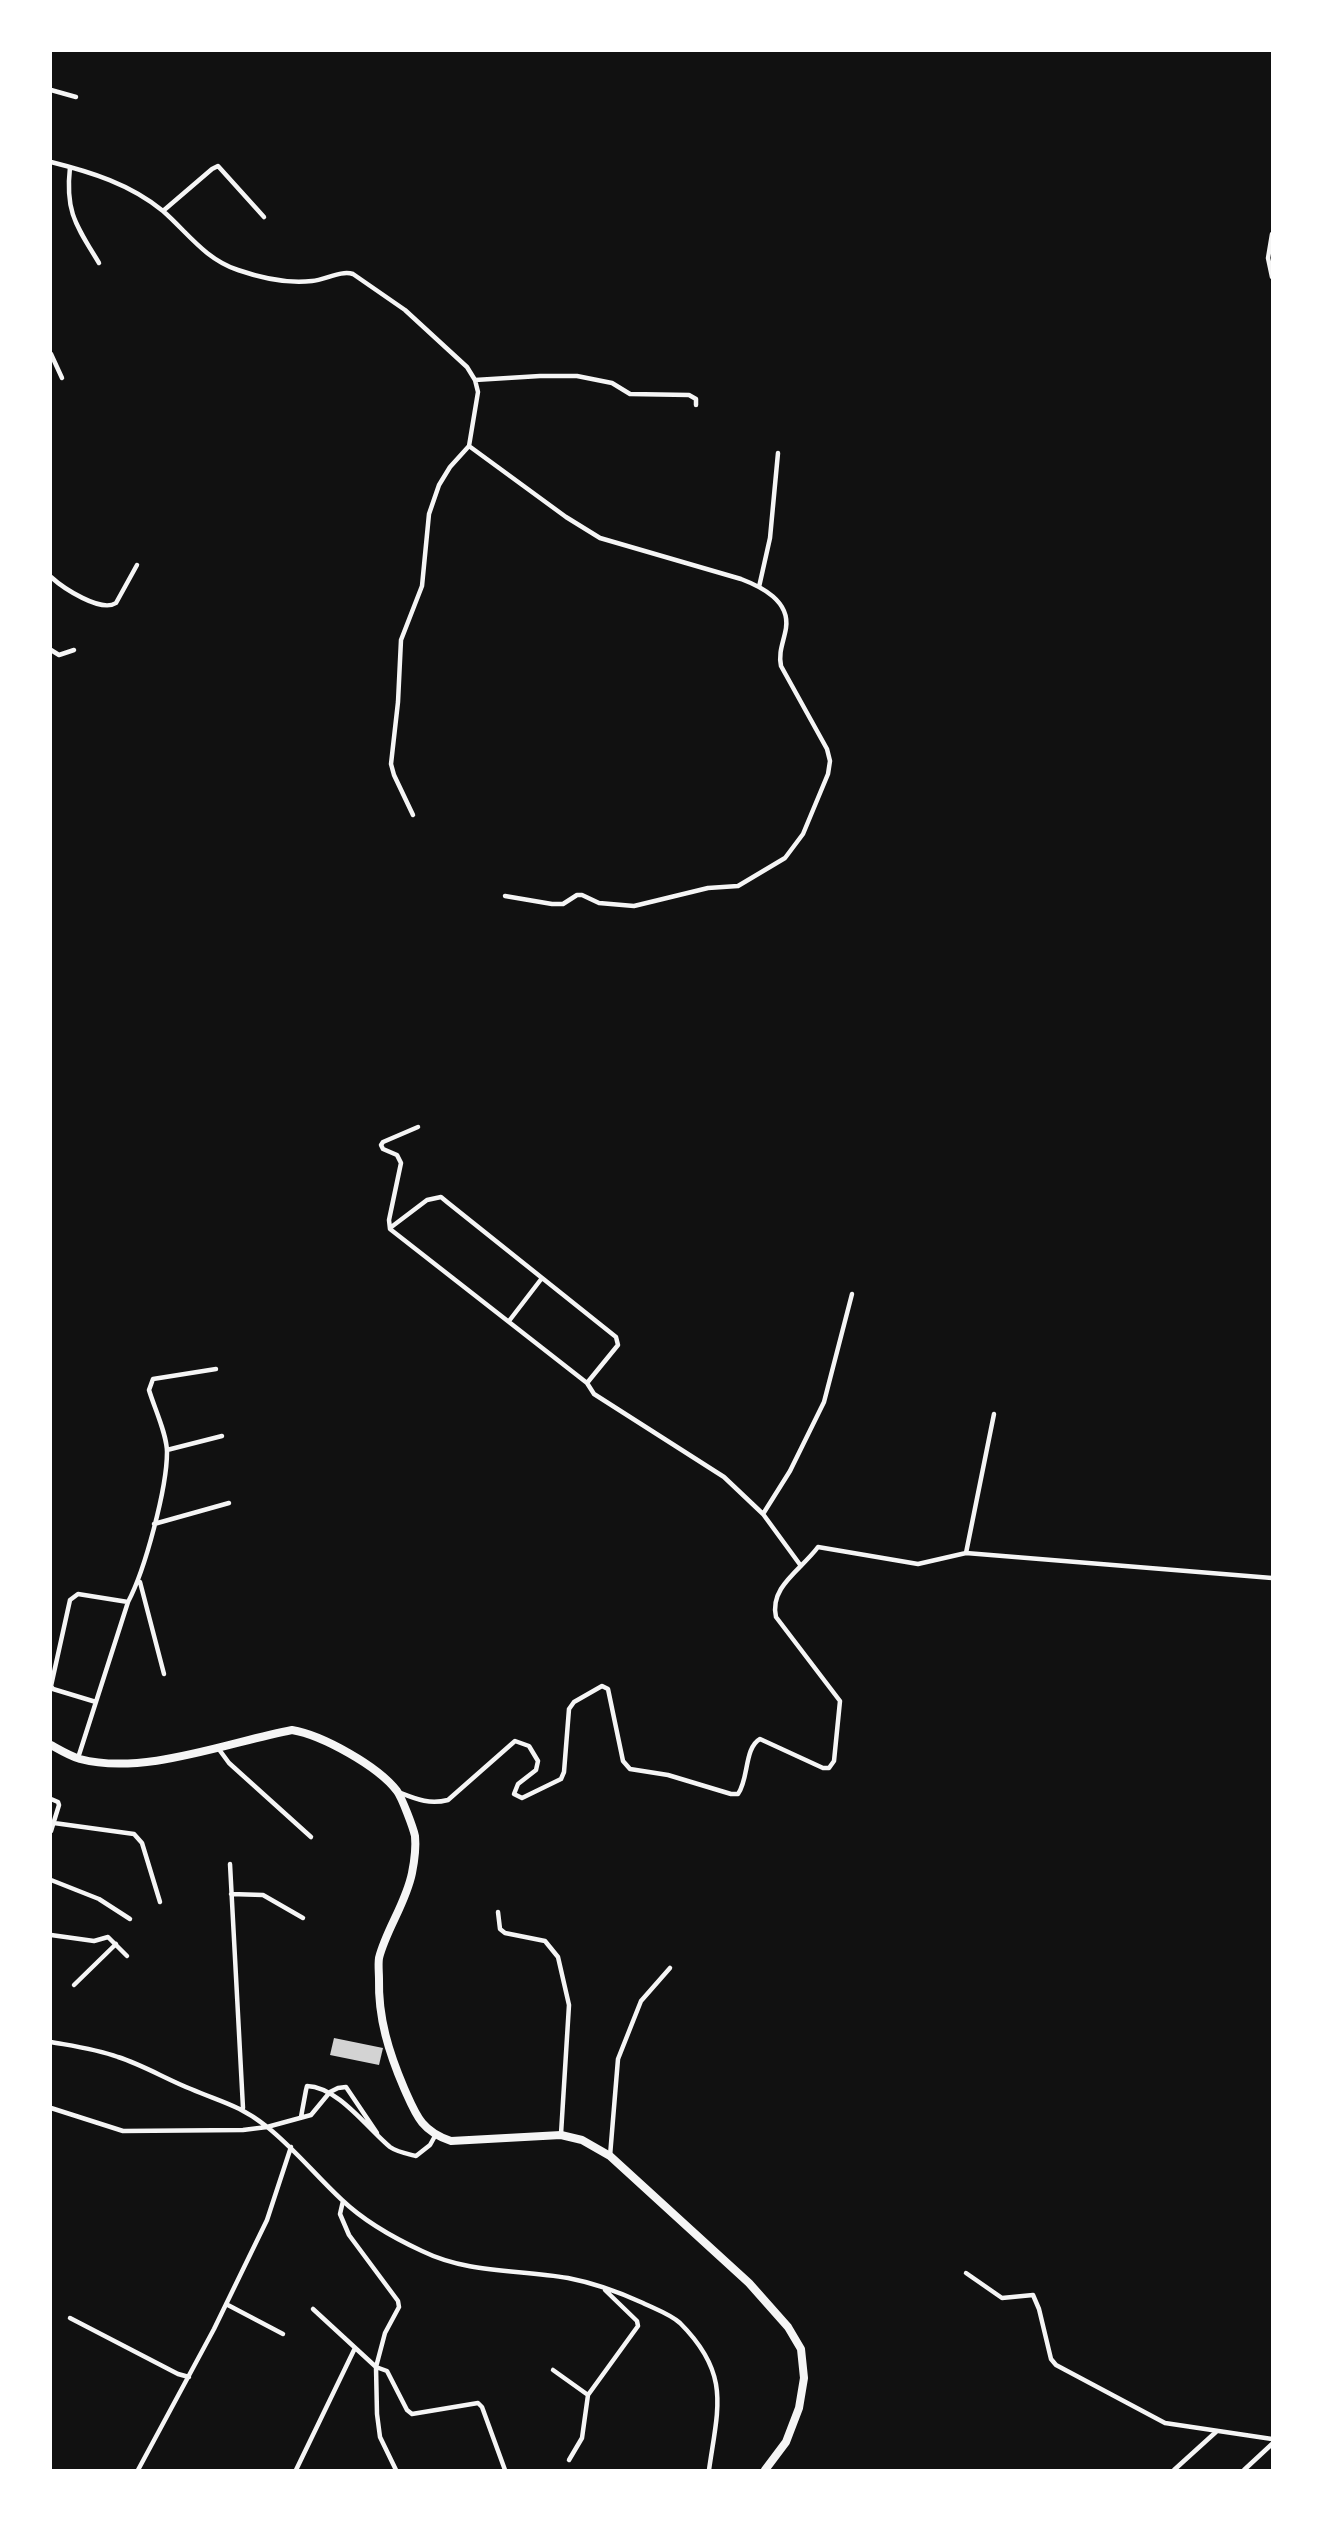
<!DOCTYPE html>
<style>
body{margin:0}
#map{position:relative;width:1323px;height:2521px;overflow:hidden;background:#111;font-family:"Work Sans",sans-serif}
canvas{display:block}
.frame{position:absolute;inset:0;border:52px solid #fff;pointer-events:none}
</style>
<div id="map">
<canvas width="1323" height="2521"></canvas>
<div class="frame"></div>
</div>
<script>
const context = document.querySelector('canvas').getContext('2d');
context.lineJoin = 'round';
function fillPath(path, color) { context.fillStyle = color; context.fill(path, 'evenodd'); }
function stroke(path, color, width, dash) { context.strokeStyle = color; context.lineWidth = width; context.lineCap = dash ? 'butt' : 'round'; context.setLineDash(dash || []); context.stroke(path); }
const building = new Path2D(`
 M334 2038 383 2048 379 2065 330 2055Z`);
const minor = new Path2D(`
 M51 90 76 97
 M51 162C91 172 130 184 163 211 188 233 205 259 238 270 261 278 287 284 312 281 325 280 341 270 353 274L405 310 467 367 475 380 478 392 469 446 450 467 439 485 429 514 422 586 401 640 398 702 391 764 394 775 413 815
 M70 167C65 212 76 225 99 263
 M163 211 212 169 218 166 264 217
 M1272 234 1268 258 1272 277
 M51 354 62 378
 M475 380 540 376H577L612 383 630 394 689 395 696 399V405
 M469 446 566 517 600 538 741 579C762 587 790 601 786 628 784 641 778 652 781 666L827 749 830 761 828 774 803 834 785 858 738 886 708 888 634 906 599 903 582 895H577L563 904H552L505 896
 M51 577C63 588 101 613 116 603L137 565
 M759 587 770 538 778 453
 M51 650 59 655 74 650
 M418 1127 383 1142 381 1145 383 1149 397 1155 401 1163 389 1220 390 1229 587 1383 594 1394 724 1477 763 1514 801 1566
 M390 1228 427 1200 441 1197 447 1202 616 1337 618 1345 587 1383
 M509 1321 542 1278
 M167 1450 222 1436
 M763 1514 790 1471 824 1402 852 1294
 M154 1524 229 1503
 M966 1553 994 1414
 M140 1582 164 1674
 M51 1686 70 1600 78 1594 128 1602
 M51 1686 53 1689 96 1702
 M218 1748 229 1763 311 1837
 M78 1758 128 1602C145 1570 167 1488 167 1452 167 1434 154 1407 149 1390L153 1379 216 1369
 M398 1792C416 1799 429 1805 448 1800L515 1741 529 1746 538 1761 536 1770 518 1784 514 1794 522 1798 561 1779 564 1772 569 1709 574 1702 602 1686 608 1689 623 1761 630 1769 668 1775 731 1794H738C749 1779 744 1748 760 1739L823 1768H829L834 1761 840 1701 776 1617C769 1587 801 1570 818 1547L918 1564 966 1553 1272 1578
 M51 1799 58 1802 59 1805 51 1831
 M54 1823 134 1834 142 1843 160 1902
 M230 1864 243 2108
 M51 1880 99 1899 130 1919
 M231 1894 263 1895 303 1918
 M498 1912 500 1929 505 1933 545 1941 558 1957 569 2005 561 2134
 M51 1935 94 1941 108 1937 127 1956
 M74 1985 116 1944
 M51 2042C73 2046 96 2049 118 2057 143 2065 166 2079 191 2089 221 2102 239 2105 266 2126 294 2148 316 2176 342 2200 365 2222 394 2238 422 2251 469 2274 518 2269 568 2278 594 2283 619 2292 643 2303 655 2309 670 2314 680 2323 731 2374 718 2407 709 2470
 M51 2108 123 2131 243 2130 267 2127 311 2115 330 2092 338 2088 346 2087 377 2133
 M301 2117 306 2090 307 2086C338 2087 367 2128 390 2147 397 2152 408 2154 416 2156L430 2145 435 2136
 M610 2156 618 2059 641 2001 670 1968
 M343 2201 340 2214 349 2235 398 2301 399 2307 385 2333 376 2367 377 2414 380 2437 396 2470
 M966 2273 1002 2298 1033 2295 1039 2309 1051 2359 1056 2365 1165 2423 1272 2439
 M226 2304 283 2334
 M313 2309 376 2367 387 2371 407 2410 412 2414 478 2403 482 2407 505 2470
 M70 2318 178 2374 189 2377
 M553 2370 588 2395 582 2438 569 2460
 M588 2395 638 2326 637 2321 605 2290
 M138 2470 214 2329 267 2220 291 2147
 M296 2470 355 2348
 M1174 2470 1217 2431
 M1244 2470 1272 2444`);
const primary = new Path2D(`
 M51 1745C60 1750 70 1756 80 1759 143 1776 229 1742 292 1730 322 1735 378 1766 397 1791 402 1798 413 1827 415 1836 416 1846 414 1863 412 1873 406 1903 386 1930 379 1958 378 1965 379 1973 379 1979 378 2018 389 2053 404 2088 416 2115 421 2131 451 2141L561 2135 582 2140 610 2156 749 2283 788 2327 801 2349 804 2378 799 2408 786 2442 765 2470`);
fillPath(building, '#d3d3d3');
stroke(minor, '#f5f5f5', 4.5);
stroke(primary, '#f5f5f5', 8);
</script>
